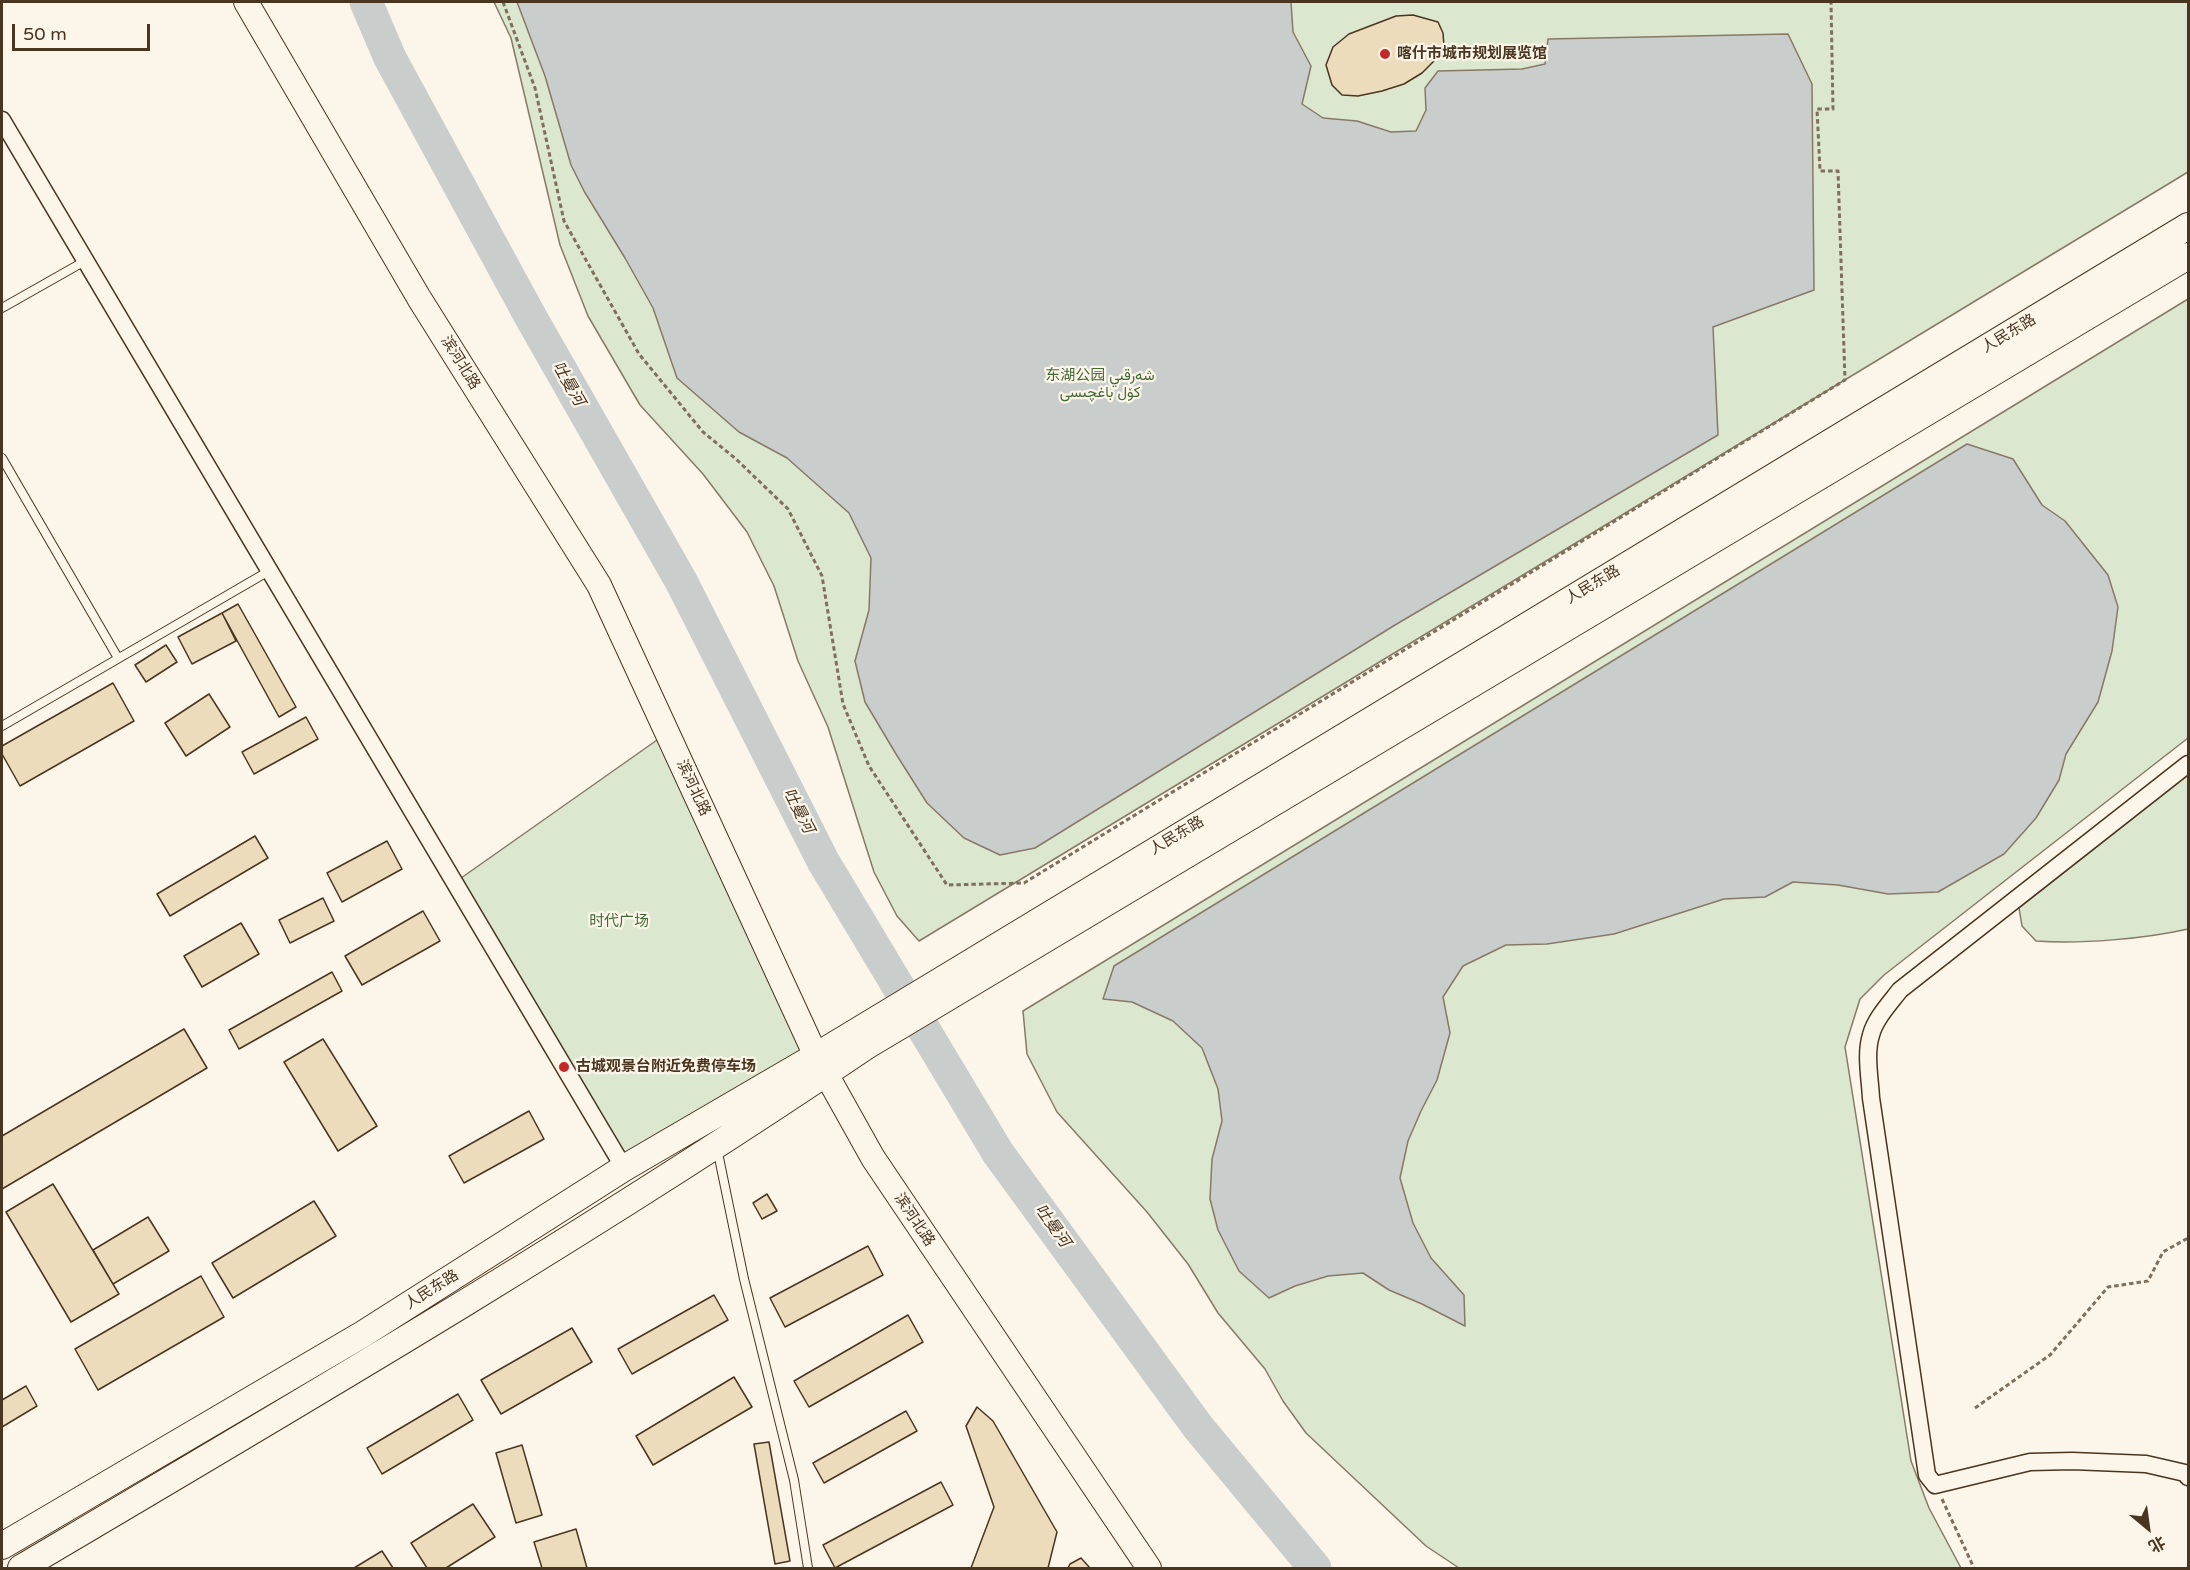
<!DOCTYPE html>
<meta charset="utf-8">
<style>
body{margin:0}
#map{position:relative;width:2190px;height:1570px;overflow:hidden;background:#fbf6e9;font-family:"Varela Round","Noto Sans SC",sans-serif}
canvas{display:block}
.frame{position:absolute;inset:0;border:3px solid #4a3520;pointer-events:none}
.north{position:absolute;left:2118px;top:1498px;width:60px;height:60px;-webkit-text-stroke:4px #fbf6e9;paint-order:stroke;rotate:151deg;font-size:16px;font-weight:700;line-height:24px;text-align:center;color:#4a3520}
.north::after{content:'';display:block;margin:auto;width:21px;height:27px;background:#4a3520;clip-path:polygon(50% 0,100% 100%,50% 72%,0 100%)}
.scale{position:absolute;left:12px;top:24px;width:138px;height:27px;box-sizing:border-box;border:3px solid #4a3520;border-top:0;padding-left:8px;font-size:18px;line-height:21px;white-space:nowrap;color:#4a3520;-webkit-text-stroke:4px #fbf6e9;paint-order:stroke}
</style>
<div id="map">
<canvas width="2190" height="1570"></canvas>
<div class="frame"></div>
<div class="north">北</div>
<div class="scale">50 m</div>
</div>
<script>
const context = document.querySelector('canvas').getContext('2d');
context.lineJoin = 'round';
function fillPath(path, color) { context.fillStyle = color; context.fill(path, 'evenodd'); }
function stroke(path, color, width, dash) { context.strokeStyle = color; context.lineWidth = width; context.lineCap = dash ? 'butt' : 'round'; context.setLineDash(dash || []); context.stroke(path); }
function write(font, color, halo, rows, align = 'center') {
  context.font = font + ' "Varela Round",Vazirmatn,"Noto Sans SC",sans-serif'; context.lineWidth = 4.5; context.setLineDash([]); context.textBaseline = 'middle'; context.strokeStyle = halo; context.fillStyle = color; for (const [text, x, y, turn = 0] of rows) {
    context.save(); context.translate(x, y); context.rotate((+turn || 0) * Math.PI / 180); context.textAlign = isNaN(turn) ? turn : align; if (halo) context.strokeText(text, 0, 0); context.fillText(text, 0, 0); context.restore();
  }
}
const green = new Path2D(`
 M494 2H2188V172L919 941 897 916 874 872 828 727 798 661 774 586 747 532 703 474 640 405 588 316 560 245 511 38Z
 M2188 299V738L1884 975 1860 999 1845 1047 1911 1461 1929 1508 1961 1568H1459L1426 1546 1306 1433 1283 1401 1265 1369 1218 1313 1188 1264 1147 1212 1057 1112 1027 1054 1023 1011Z
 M667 733 816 1056 624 1168 454 883Z
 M2188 775V929C2144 939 2082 944 2036 941L2022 926 2019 908Z`);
const water = new Path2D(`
 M517 2H1291L1293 32 1311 66 1302 104 1323 118 1357 121 1391 132 1416 131 1426 110 1425 88 1438 71 1522 69 1545 64 1548 39 1788 34 1812 84 1814 290 1713 327 1718 435 1395 625 1035 848 1000 855 964 838 927 803 896 754 865 702 855 661 869 610 871 558 849 513 787 458 739 432 677 378 653 308 625 258 584 191 571 165 545 76Z
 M1967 444 2013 459 2042 505 2065 521 2108 575 2118 607 2112 651 2098 702 2066 754 2059 780 2036 818 2004 854 1938 892 1888 894 1838 885 1793 882 1765 897 1724 899 1614 934 1547 944 1506 945 1463 966 1443 997 1450 1033 1437 1080 1421 1111 1408 1141 1400 1178 1413 1223 1431 1258 1464 1295 1465 1326 1422 1304 1389 1290 1363 1273 1328 1276 1295 1286 1269 1298 1239 1271 1218 1230 1210 1199 1212 1159 1222 1121 1218 1089 1202 1048 1173 1021 1132 1002 1103 999 1114 966Z`);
const river = new Path2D(`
 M366 2 390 58 529 314 681 581 823 861 998 1153 1198 1427 1315 1568`);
const building = new Path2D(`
 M1413 15 1438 22 1443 33 1444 46 1435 60 1422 73 1404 84 1382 91 1358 96 1342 95 1332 85 1326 65 1333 47 1349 34 1396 16Z
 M238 604 296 707 279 717 222 613Z
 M222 613 236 641 192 664 178 637Z
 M166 645 177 662 146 682 135 665Z
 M113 683 134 721 20 786 2 754V746Z
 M209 694 230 727 186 756 165 723Z
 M306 717 318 739 254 774 242 752Z
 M255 836 268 858 170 916 157 894Z
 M387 841 402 869 342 902 327 873Z
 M323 898 334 921 290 943 279 920Z
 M423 911 440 941 362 985 345 956Z
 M241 923 259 954 202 987 184 956Z
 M332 972 342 991 239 1049 229 1030Z
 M184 1029 207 1068 2 1189V1136Z
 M323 1039 377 1126 338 1151 284 1062Z
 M529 1111 544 1139 464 1183 449 1156Z
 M53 1184 119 1294 71 1322 6 1212Z
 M767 1194 777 1211 762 1219 753 1203Z
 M314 1201 336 1236 233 1298 212 1263Z
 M148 1217 169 1251 113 1284 93 1250Z
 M868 1246 883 1275 785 1327 770 1298Z
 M201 1276 224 1317 98 1390 75 1349Z
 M714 1295 728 1320 632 1374 618 1349Z
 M908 1315 923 1342 809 1407 794 1381Z
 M572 1328 592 1362 501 1414 481 1380Z
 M734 1377 752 1407 653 1465 636 1436Z
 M26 1386 37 1406 2 1427V1400Z
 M458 1394 473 1420 382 1474 367 1448Z
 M977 1407 993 1421 1057 1532 1048 1568H971L994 1507 966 1426Z
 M906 1411 917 1431 824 1483 813 1463Z
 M769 1442 790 1561 775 1564 754 1444Z
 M522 1445 542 1515 516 1523 496 1453Z
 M941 1482 953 1505 835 1568 823 1545Z
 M473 1504 495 1537 446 1568H427L411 1543Z
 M576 1529 587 1568H542L534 1542Z
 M382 1551 393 1568H354Z
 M1081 1558 1090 1568H1068L1070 1564Z`);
const path = new Path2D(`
 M503 2 535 88 564 221 639 354 703 432 736 459 788 509 822 576 843 704 869 766 947 885 1024 883 1845 380 1838 171H1820L1817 109H1833L1831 2
 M1975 1408 2050 1355 2108 1287 2148 1281 2163 1252 2188 1238
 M1942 1499 1974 1568`);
const service = new Path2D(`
 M2 308 85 261
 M2 458 118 658
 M2 726 269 571
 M717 1148 744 1279 794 1480 808 1568`);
const minor = new Path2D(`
 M2 120 624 1168
 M2188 764 1900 990C1890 1003 1875 1019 1871 1035 1865 1054 1870 1078 1871 1098L1927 1475 1935 1485 2030 1462 2072 1461 2146 1464 2185 1473 2188 1477`);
const secondary = new Path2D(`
 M246 2 419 298 599 585 816 1056 873 1158 1149 1568`);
const primary = new Path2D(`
 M2 1546 363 1334 624 1168 816 1056 2188 226
 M21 1568C307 1399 593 1231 868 1045L2188 256`);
const markers = [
 [1385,54,6,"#c62828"],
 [564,1067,6,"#c62828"]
];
const poiNames = [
 ["喀什市城市规划展览馆",1397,54],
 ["古城观景台附近免费停车场",576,1067]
];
const streetNames = [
 ["人民东路",2009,334,-31],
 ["滨河北路",460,363,58],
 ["人民东路",1593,585,-31],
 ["滨河北路",693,788,65],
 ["人民东路",1177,836,-31],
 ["滨河北路",914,1220,56],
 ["人民东路",432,1290,-32]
];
const parkNames = [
 ["东湖公园 شەرقىي",1100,376],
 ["كۆل باغچىسى",1100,393],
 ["时代广场",619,922]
];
const waterNames = [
 ["吐曼河",568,384,60],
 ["吐曼河",798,811,63],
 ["吐曼河",1052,1226,54]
];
fillPath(green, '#dce7d0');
stroke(green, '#887966', 1.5);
fillPath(water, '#c9cecd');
stroke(water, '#887966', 1.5);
stroke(river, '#c9cecd', 33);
fillPath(building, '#ecdcbc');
stroke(building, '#4a3520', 1.5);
stroke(service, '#4a3520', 10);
stroke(minor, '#4a3520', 19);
stroke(secondary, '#4a3520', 26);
stroke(primary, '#4a3520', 28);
stroke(path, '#7f6f5c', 3, [4.5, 3]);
stroke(service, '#fbf6e9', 8);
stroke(minor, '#fbf6e9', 16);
stroke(secondary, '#fbf6e9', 24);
stroke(primary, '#fbf6e9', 26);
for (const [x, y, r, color] of markers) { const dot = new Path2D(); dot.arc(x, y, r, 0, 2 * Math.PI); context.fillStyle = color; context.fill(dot); stroke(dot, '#fbf6e9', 2); }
write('bold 15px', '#4a3520', '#fbf6e9', poiNames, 'left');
write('15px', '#4a3520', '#fbf6e9', streetNames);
write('15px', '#436837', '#fbf6e9', parkNames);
write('italic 16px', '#4a3520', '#fbf6e9', waterNames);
</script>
